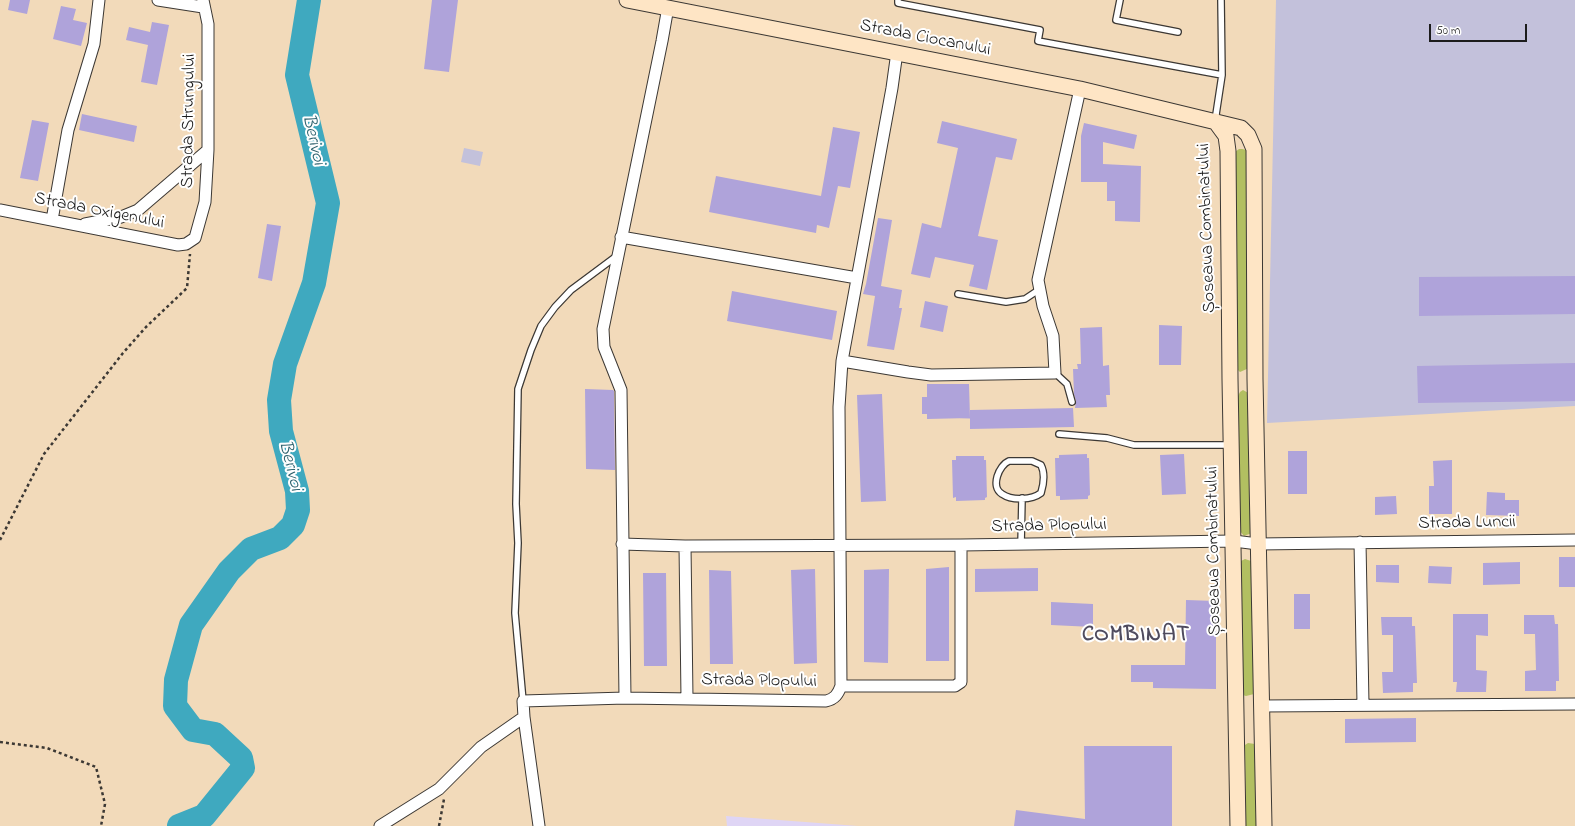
<!DOCTYPE html>
<meta charset="utf-8">
<style>
body{margin:0}
#map{position:relative;width:1575px;height:826px;overflow:hidden;background:#f2daba;font-family:"Indie Flower",sans-serif}
canvas{display:block}
.scale{position:absolute;left:1429px;top:24px;width:98px;height:18px;box-sizing:border-box;border:2px solid #1c1c1c;border-top:0;padding-left:5px;font-size:12px;line-height:14px;white-space:nowrap;color:#1c1c1c;-webkit-text-stroke:3px #fff;paint-order:stroke}
</style>
<div id="map">
<canvas width="1575" height="826"></canvas>
<div class="scale">50 m</div>
</div>
<script>
const context = document.querySelector('canvas').getContext('2d');
context.lineJoin = 'round';
function fillPath(path, color) { context.fillStyle = color; context.fill(path, 'evenodd'); }
function stroke(path, color, width, dash) { context.strokeStyle = color; context.lineWidth = width; context.lineCap = dash ? 'butt' : 'round'; context.setLineDash(dash || []); context.stroke(path); }
function write(font, color, halo, rows, align = 'center') {
  context.font = font + ' "Indie Flower",sans-serif'; context.lineWidth = 4; context.setLineDash([]); context.textBaseline = 'middle'; context.strokeStyle = halo; context.fillStyle = color; for (const [text, x, y, turn = 0] of rows) {
    context.save(); context.translate(x, y); context.rotate((+turn || 0) * Math.PI / 180); context.textAlign = isNaN(turn) ? turn : align; if (halo) context.strokeText(text, 0, 0); context.fillText(text, 0, 0); context.restore();
  }
}
const built = new Path2D(`
 M726 816 858 826H727Z`);
const industrial = new Path2D(`
 M1276 0H1575V406L1267 423Z
 M464 148 483 152 480 166 461 162Z`);
const green = new Path2D(`
 M1239 149H1242L1247 150 1249 368 1240 372 1237 369 1235 152Z
 M1243 390 1250 394 1252 533 1244 536 1240 531 1238 396 1240 392Z
 M1245 559 1251 561 1254 694 1246 696 1243 695 1240 564 1241 561Z
 M1248 743 1255 744 1258 826H1246L1245 745Z`);
const river = new Path2D(`
 M179 826 204 816 243 768 241 758 215 734 193 730 175 706 176 680 191 625 229 571 251 549 280 538 293 525 298 510 297 491 281 431 279 400 285 364 314 283 328 203 297 75 309 0`);
const building = new Path2D(`
 M10 0H30L27 14 8 10Z
 M432 0H458L449 72 424 69Z
 M61 6 76 9 73 20 87 23 81 46 53 39Z
 M152 22 169 25 157 85 141 82 148 45 126 40 129 27 150 32Z
 M82 114 137 126 134 142 79 130Z
 M32 120 49 123 38 181 20 178Z
 M942 121 1017 139 1012 160 996 157 978 236 998 240 987 290 969 286 974 265 935 257 930 278 911 274 922 223 941 228 958 148 937 143Z
 M1084 123 1137 135 1134 149 1103 142V164L1141 166 1140 222 1115 221V201H1107V182H1081V136Z
 M833 127 860 132 850 188 838 186 829 228 817 225 816 233 709 212 716 176 821 196Z
 M878 218 892 220 881 286 902 290 899 308H902L894 350 867 346 875 296 863 294 866 284Z
 M267 224 281 226 272 281 258 278Z
 M1575 276V314L1419 316V277Z
 M732 291 837 311 832 340 727 321Z
 M925 301 948 306 943 332 920 327Z
 M1159 325 1182 326 1181 365H1159Z
 M1102 327 1103 366 1109 365 1110 395H1106L1107 407 1075 408 1076 401 1074 394 1073 369H1078L1077 364H1081L1080 328Z
 M1575 363V401L1418 403 1417 366Z
 M927 384H969L970 418 927 419V414H922V397H927Z
 M585 389 613 390 614 391 615 470 586 469Z
 M882 394 886 501 861 502 857 395Z
 M1073 408 1074 427 970 429V410Z
 M1288 451H1307V494H1288Z
 M1087 454V458H1089L1090 495 1088 496V499L1060 500V496H1056L1055 458H1059V455Z
 M1184 454 1186 494 1162 495 1160 455Z
 M956 456H984V460H986L987 497 985 498V500L956 501V497L953 498 952 460H956Z
 M1452 460V514H1429V486H1434L1433 461Z
 M1487 492 1505 493V500H1519V516L1486 515Z
 M1396 496 1397 514 1375 515V497Z
 M1559 557H1575V587H1559Z
 M1520 562V584L1483 585V563Z
 M1376 565H1399V583L1376 582Z
 M1429 566 1452 567 1451 584 1428 583Z
 M949 567V661H926V569Z
 M1038 568V591L975 592V569Z
 M815 569 817 663 794 664 791 570Z
 M889 569 888 663 864 662V570Z
 M709 570 731 571 733 664H710Z
 M643 573H666L667 666H644Z
 M1294 594H1310V629H1294Z
 M1186 600 1216 601V689L1153 688V682H1131V665H1185Z
 M1051 602 1093 604V627L1051 625Z
 M1453 614H1488V636L1476 635V670L1487 671 1486 692H1456L1457 682H1453Z
 M1524 615H1554L1555 624H1558L1559 681H1556V691H1525V671L1536 670 1535 634H1524Z
 M1381 617H1412V626H1415L1417 683H1413V692L1383 693 1382 672H1393V635H1382Z
 M1416 718V742L1345 743V719Z
 M1084 746H1172V826H1014L1016 810 1085 819Z`);
const path = new Path2D(`
 M0 540 44 454 123 353 146 327 187 288 190 254
 M0 742 47 748 96 767 105 804 101 826
 M439 826 444 799`);
const lane = new Path2D(`
 M898 0V3L1040 30 1038 41 1222 75
 M1120 0 1116 20 1178 32
 M1215 121 1222 75 1221 0
 M958 294 1006 302 1025 299 1040 289
 M1055 373 1067 384 1072 402
 M1059 434 1107 438 1134 445H1231
 M1009 461H1032L1041 465C1045 473 1044 483 1041 493 1032 500 1012 501 1002 494 990 487 999 465 1009 461Z
 M1021 545 1022 498
 M523 701 515 613 518 543 516 504 518 389 531 350 541 326 555 307 571 290 618 255`);
const street = new Path2D(`
 M158 0 203 7
 M0 210 178 245 186 244 195 238 205 202 208 150V24L203 0
 M52 220 68 130 94 44 99 0
 M85 224 121 217 138 210 208 150
 M621 237 857 278
 M842 361 908 372 931 375 1055 373 1053 336 1043 306 1038 280 1080 89
 M1360 542 1363 704
 M622 544 685 546 961 545 1234 541 1258 544 1575 540
 M685 546 687 698
 M841 686H955L961 682V545
 M625 698 826 701C835 699 838 694 841 686L839 407 842 361 892 88 897 52
 M1261 706 1575 704
 M380 826 439 789 481 747 524 717
 M539 826 524 717 523 701 625 698 621 390 604 347 603 329 662 41 668 7`);
const secondary = new Path2D(`
 M627 0 1080 89 1241 128 1248 135 1254 149 1255 379 1264 826
 M1215 121 1226 136 1228 151 1230 379 1238 826`);
const streetNames = [
 ["Strada Ciocanului",925,39,11],
 ["Strada Strungului",190,121,-89],
 ["Strada Oxigenului",99,212,11],
 ["Șoseaua Combinatului",1208,228,-92],
 ["Strada Luncii",1467,524,-1],
 ["Strada Plopului",1049,527,-1],
 ["Șoseaua Combinatului",1215,551,-91],
 ["Strada Plopului",759,682,1]
];
const waterNames = [
 ["Berivoi",312,140,77],
 ["Berivoi",289,466,76]
];
const districtNames = [
 ["COMBINAT",1136,636]
];
fillPath(built, '#dfd5f5');
fillPath(industrial, '#c3c1db');
fillPath(green, '#b2bf61');
stroke(river, '#3fa9bf', 24);
fillPath(building, '#afa3da');
stroke(lane, '#3c3834', 8);
stroke(street, '#3c3834', 13);
stroke(secondary, '#3c3834', 17);
stroke(path, '#3c3834', 2.5, [3, 3]);
stroke(lane, '#fff', 5.5);
stroke(street, '#fff', 11);
stroke(secondary, '#fee5c5', 15);
write('18px', '#1c1c1c', '#fff', streetNames);
write('italic 19px', '#2e626e', '#fff', waterNames);
context.letterSpacing = '1px';
write('bold 22px', '#4f4b5e', '#fff', districtNames);
context.letterSpacing = '0px';
</script>
